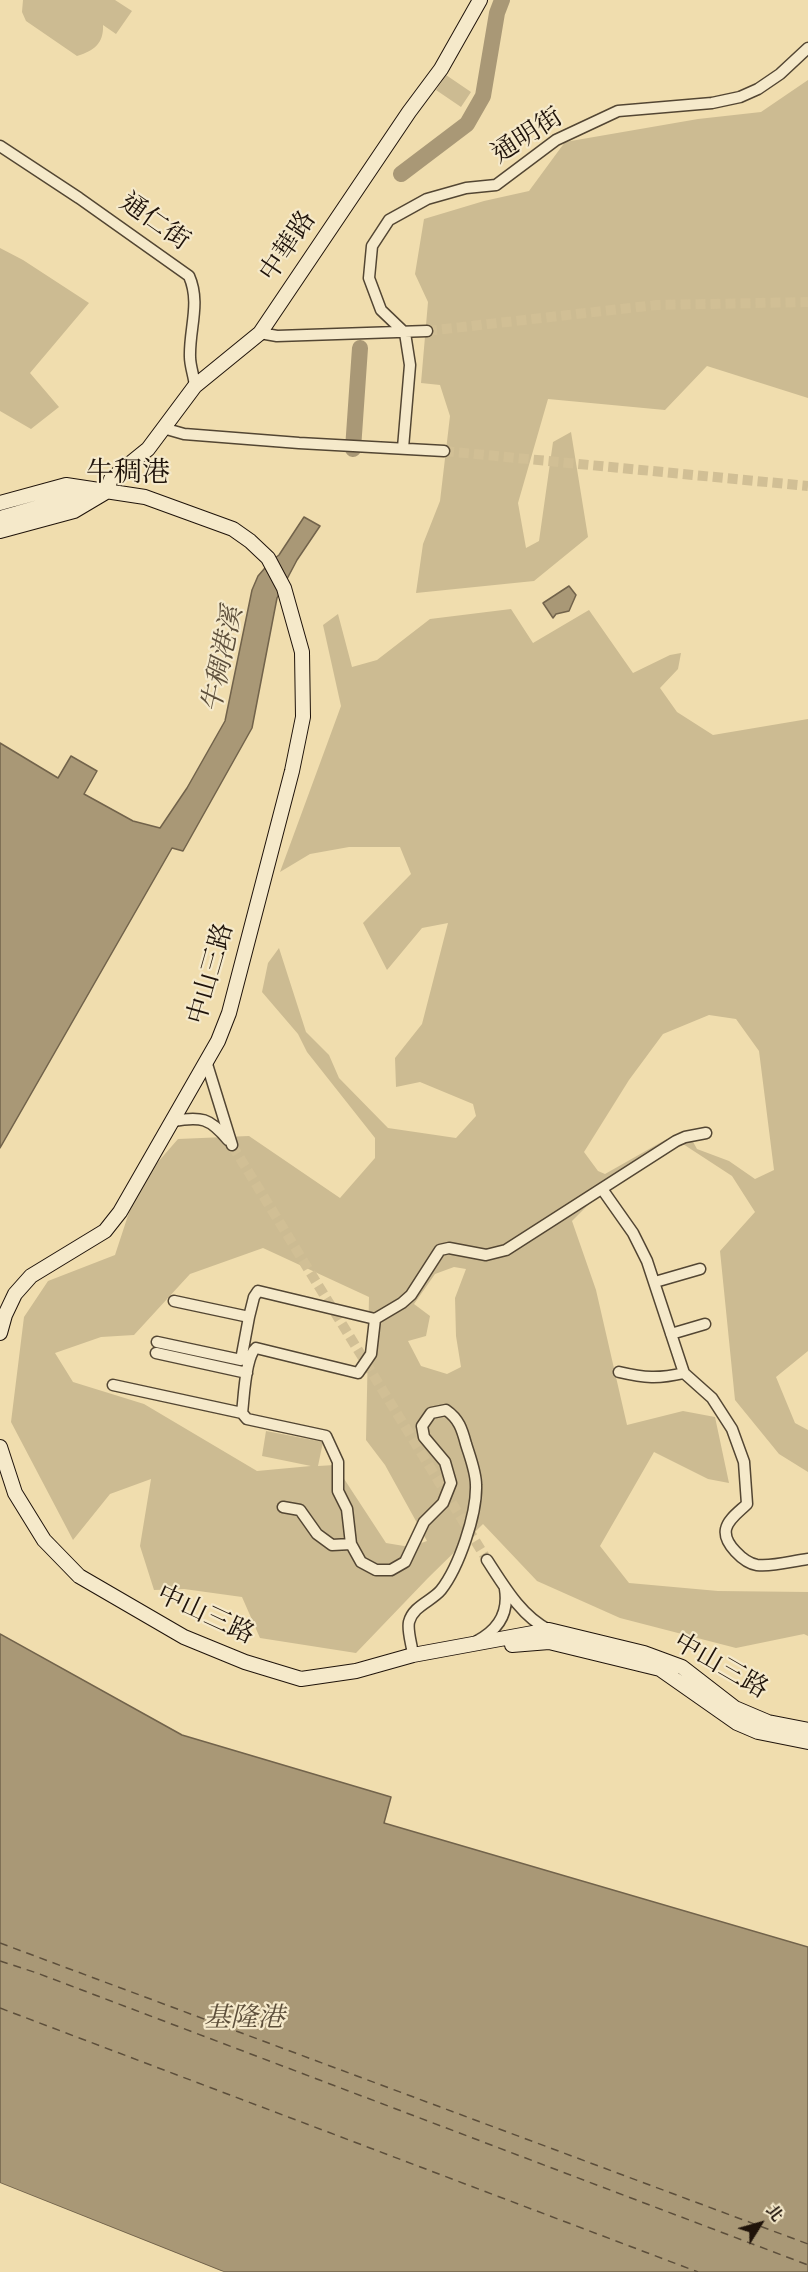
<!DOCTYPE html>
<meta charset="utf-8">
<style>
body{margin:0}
#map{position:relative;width:808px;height:2272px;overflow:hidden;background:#f0ddae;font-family:Cardo,"Noto Serif TC",serif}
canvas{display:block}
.north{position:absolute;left:730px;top:2194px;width:60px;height:60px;-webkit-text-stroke:4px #f5e9ca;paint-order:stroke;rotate:53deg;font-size:16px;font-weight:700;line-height:24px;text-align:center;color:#1f130a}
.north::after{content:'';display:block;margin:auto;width:21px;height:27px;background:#1f130a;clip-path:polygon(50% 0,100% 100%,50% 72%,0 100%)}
</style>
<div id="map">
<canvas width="808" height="2272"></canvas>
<div class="north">北</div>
</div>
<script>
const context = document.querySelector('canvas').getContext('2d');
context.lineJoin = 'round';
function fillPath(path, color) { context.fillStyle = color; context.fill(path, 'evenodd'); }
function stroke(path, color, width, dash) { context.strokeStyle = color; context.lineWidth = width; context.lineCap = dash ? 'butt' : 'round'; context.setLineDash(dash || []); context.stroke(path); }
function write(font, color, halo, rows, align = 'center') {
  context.font = font + ' Cardo,"Noto Serif TC",serif'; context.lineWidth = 4.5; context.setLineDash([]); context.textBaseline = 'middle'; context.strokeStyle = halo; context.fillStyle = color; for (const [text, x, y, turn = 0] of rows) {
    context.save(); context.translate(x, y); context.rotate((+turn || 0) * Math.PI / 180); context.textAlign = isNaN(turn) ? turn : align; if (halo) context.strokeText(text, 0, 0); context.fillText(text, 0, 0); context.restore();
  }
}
const green = new Path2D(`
 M23 0H115L132 11 116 34 103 25C104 43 94 51 77 56L26 21 22 12Z
 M446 75 471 92 461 107 436 90Z
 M808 80V398L707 366 665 410 548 399 518 503 526 548 539 541 553 442 571 432 588 537 534 581 416 593 423 544 440 501 450 416 440 385 421 383 428 302 415 274 424 219 484 201 529 191 565 142 698 119 761 112Z
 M0 248 23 260 89 303 30 373 59 407 31 429 0 411Z
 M511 609 533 643 589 610 633 673 670 655 681 653 678 669 660 688 677 712 713 735 808 719V1351L776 1377 795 1423 808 1430V1472L779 1454 735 1400 720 1251 755 1212 732 1176 683 1144 597 1196 572 1221 596 1290 627 1425 683 1411 715 1417 729 1483 708 1479 654 1452 600 1546 629 1583 718 1591 808 1592V1636L804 1634 736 1648 620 1618 537 1581 483 1524 428 1578 356 1653 260 1638 242 1597 184 1589 154 1590 140 1546 151 1479 110 1494 73 1540 11 1422 24 1317 48 1281 115 1255 138 1185 178 1139 249 1136 340 1198 375 1158V1138L307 1052 298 1034 262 992 268 963 279 948 306 1032 329 1055 339 1078 388 1128 456 1138 476 1116 473 1104 420 1082 396 1087 395 1058 422 1024 448 923 422 928 387 970 363 923 411 874 400 847H349L310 854 280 872 341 706 323 625 338 614 352 667 377 660 430 619ZM709 1015 736 1019 759 1051 774 1170 755 1179 729 1161 697 1149 687 1131 665 1140 605 1174 598 1171 584 1152 629 1080 663 1034ZM263 1248 369 1297 366 1440 385 1465 427 1541 410 1547 386 1543 335 1465 318 1466 323 1442 266 1431 262 1456 311 1466 257 1471 144 1404 73 1382 55 1353 101 1337 134 1335 190 1274ZM454 1267 466 1269 455 1298 456 1336 461 1367 447 1374 421 1366 408 1341 426 1336 430 1316 414 1304 435 1274Z`);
const water = new Path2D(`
 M304 517 320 526 297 560 277 598 252 728 183 851 172 848 0 1148V743L58 778 71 756 97 771 84 794 133 821 160 828 187 788 225 721 252 590 258 576 271 561 279 555Z
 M569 586 576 595 569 611 556 614 553 618 543 603Z
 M0 1634 182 1735 391 1797 384 1823 808 1947V2272H224L0 2183Z`);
const pier = new Path2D(`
 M0 2183 221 2271 224 2272H216L0 2187Z`);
const river = new Path2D(`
 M401 174 467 124 483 96 497 13 502 0
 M353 449 360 348`);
const ferry = new Path2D(`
 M0 1943 808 2244
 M0 1961 37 1973 808 2265
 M0 2008 698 2272`);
const streetTunnel = new Path2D(`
 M427 331 656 305 808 302
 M444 451 808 486
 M232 1145 487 1560`);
const street = new Path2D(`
 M0 146 79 198 189 276C201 303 189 329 190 357 190 366 194 376 195 386
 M260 333 277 336 427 331
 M405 333 381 310 369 278 372 246 389 220 427 199 466 188 496 185 556 140 618 111 712 103 740 97 758 89 780 74 808 48
 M163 428 184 434 299 443 444 451
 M403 448 410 365 405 333
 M206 1061 232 1145
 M173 1121C201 1116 210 1118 228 1140
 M602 1189 633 1233 647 1261 684 1373 712 1398 732 1429 744 1462 747 1504C740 1511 728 1519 726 1529 723 1543 744 1563 757 1565 773 1567 792 1561 808 1559
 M655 1282 700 1269
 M174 1301 249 1317 254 1297 258 1291 375 1319 371 1354 358 1373 256 1348C245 1357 244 1398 242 1413L247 1419 326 1436 338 1462V1491L347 1509 351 1544 361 1562 376 1570H391L405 1562 424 1522 443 1503 451 1483 445 1462 424 1437 422 1426 431 1413 446 1410C459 1419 462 1429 466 1444 470 1457 476 1472 476 1485 477 1514 459 1567 441 1590 432 1601 413 1606 409 1622 407 1631 412 1645 413 1655
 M375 1319 402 1303 411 1295 440 1250 449 1248 486 1255 506 1250 676 1141 685 1137 706 1133
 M671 1334 705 1324
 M157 1342 241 1360 249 1317
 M156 1353 247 1373
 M619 1372C645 1378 658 1379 684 1373
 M113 1385 242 1413
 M283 1507 300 1510 317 1534 332 1545 351 1544
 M487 1560C504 1586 521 1616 549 1630
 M477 1641C498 1630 509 1613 505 1589`);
const secondary = new Path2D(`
 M106 492 111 479 148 449 195 386 260 333 409 112 441 69 480 0
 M0 503 66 485 145 497 233 529 250 541 268 558 284 588 302 652 303 717 292 771 229 1013 218 1041 120 1212 105 1231 31 1276 15 1294 5 1315 0 1333
 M0 518 70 498 100 493
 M0 531 74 511 106 492
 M0 1447 15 1493 44 1540 79 1576 184 1637 245 1662 301 1679 356 1671 413 1655 549 1630 644 1653 682 1667 735 1708 768 1722 808 1730
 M512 1645 549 1642 660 1669 737 1723 758 1732 808 1742`);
const streetNames = [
 ["通明街",528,137,-33],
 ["通仁街",154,223,35],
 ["中華路",289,247,-56],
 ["中山三路",212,974,-74],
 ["中山三路",205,1616,25],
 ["中山三路",720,1667,30]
];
const waterNames = [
 ["牛稠港溪",224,660,-78],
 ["基隆港",244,2020]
];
const quarterNames = [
 ["牛稠港",128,475]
];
fillPath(green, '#ccbb92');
fillPath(water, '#a99876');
stroke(water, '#72634b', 1.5);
fillPath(pier, '#f0ddae');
stroke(river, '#a99876', 16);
stroke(ferry, '#5d4f3b', 1.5, [8, 6]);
stroke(streetTunnel, '#d1bf95', 10, [10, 5]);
stroke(street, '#534633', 13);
stroke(secondary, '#1f130a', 16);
stroke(street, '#f5e9ca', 10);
stroke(secondary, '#f5e9ca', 14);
write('26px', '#1f130a', '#f5e9ca', streetNames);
write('italic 27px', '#5d4f3b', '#f5e9ca', waterNames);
write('28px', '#1f130a', '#f5e9ca', quarterNames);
</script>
